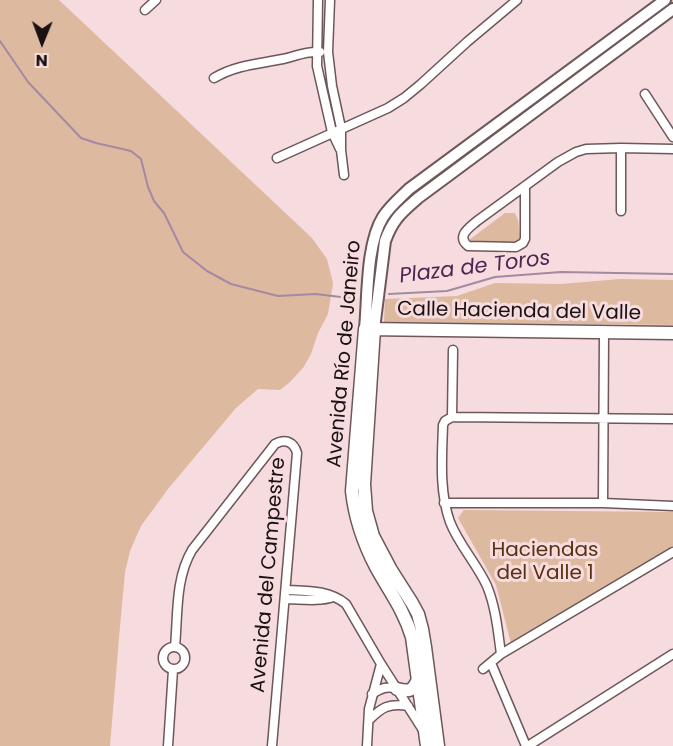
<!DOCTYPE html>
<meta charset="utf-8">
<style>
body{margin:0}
#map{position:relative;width:673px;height:746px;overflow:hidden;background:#f6dcde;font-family:Poppins,sans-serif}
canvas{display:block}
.north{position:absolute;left:12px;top:12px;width:60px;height:60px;-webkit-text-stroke:4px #f6dcde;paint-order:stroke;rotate:181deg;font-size:16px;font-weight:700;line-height:24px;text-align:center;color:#1a1112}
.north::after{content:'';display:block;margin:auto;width:21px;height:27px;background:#1a1112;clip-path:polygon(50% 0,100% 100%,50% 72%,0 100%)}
</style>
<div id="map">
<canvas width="673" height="746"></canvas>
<div class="north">N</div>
</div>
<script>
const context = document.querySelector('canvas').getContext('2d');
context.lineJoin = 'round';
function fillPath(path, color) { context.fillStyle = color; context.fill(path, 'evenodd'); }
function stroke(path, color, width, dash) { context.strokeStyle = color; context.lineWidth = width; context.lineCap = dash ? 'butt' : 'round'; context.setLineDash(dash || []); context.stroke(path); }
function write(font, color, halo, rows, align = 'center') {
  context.font = font + ' Poppins,sans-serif'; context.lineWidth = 6; context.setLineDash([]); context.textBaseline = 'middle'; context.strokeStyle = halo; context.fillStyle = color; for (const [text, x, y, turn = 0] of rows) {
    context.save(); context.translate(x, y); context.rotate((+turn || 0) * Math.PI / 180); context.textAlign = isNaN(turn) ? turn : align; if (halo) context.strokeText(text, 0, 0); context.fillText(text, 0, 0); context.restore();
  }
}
const green = new Path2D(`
 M0 0H59L312 238 327 259 333 283 328 314 318 333 311 354 303 368 290 382 280 390 258 389 236 408 168 489 141 526 130 551 125 572 119 638 110 746H0Z
 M671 0H673V4L395 215 369 323 379 238C384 223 392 211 404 200L498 128Z
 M505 213H515L518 220 520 240 511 248 471 246 469 240Z
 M620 279 673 280V325L384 322 385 299 457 296 495 283 561 284Z
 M464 510 673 512V546L511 644 496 585 458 518Z`);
const stream = new Path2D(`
 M0 41 28 82 81 138 96 143 131 151 141 159 148 187 154 201 164 213 183 252 207 271 231 284 278 296 316 294 357 299
 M389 294 447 291 495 277 561 272 673 274`);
const minor = new Path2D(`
 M318 0 317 66 332 132 340 149
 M330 0 328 52 332 86 341 128V150L344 175
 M145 10 156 0
 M214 78C236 65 258 64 283 59 298 56 303 51 320 52
 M645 94 673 137
 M277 158 388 108 404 98 421 84 467 42 517 0
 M525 186V239L523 243 516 247 468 246C456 236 469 228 477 221L558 162 576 152 586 149 621 148 673 149
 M621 211V148
 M452 417 445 421 443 425C442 457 439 491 450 522 459 545 477 564 487 586 496 608 498 632 501 654
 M452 417 673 419
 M452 417 453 350
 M444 503H603L673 506
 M603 503 604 333
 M286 590C308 591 329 590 346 604L381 664 423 730
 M285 599C300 599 319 602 333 597
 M163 658a11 11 0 1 1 22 0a11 11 0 1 1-22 0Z
 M175 647C178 615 175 579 192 550L275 444C285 438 294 442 297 453L272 746
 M491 663 526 746
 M483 669 501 654 673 552
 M372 694C380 689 387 685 397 689
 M369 720C382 707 389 703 408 706
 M168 746 173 670
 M367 746 369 709 381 664
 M528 746 673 654`);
const tertiary = new Path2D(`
 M365 329C368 297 366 244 383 217 390 206 400 198 409 189L665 0
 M374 329 385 241C393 219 401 213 418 198L673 9`);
const secondary = new Path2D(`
 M374 329 364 484 366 511 373 536 391 570 412 603 418 614 422 629 425 647 438 746
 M397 689C410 692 413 691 418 679
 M427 746 412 637C404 610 389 591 376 567 363 542 355 519 352 491L365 329 673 333`);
const streetNames = [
 ["Calle Hacienda del Valle",519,312,1],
 ["Avenida Río de Janeiro",345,354,-85],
 ["Avenida del Campestre",269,575,-85]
];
const parkNames = [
 ["Haciendas",545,551],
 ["del Valle 1",545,574]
];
const waterNames = [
 ["Plaza de Toros",475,268,-7]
];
fillPath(green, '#ddb99f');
stroke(stream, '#a389a2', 2);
stroke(minor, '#6d5759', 11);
stroke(tertiary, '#6d5759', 14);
stroke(secondary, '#6d5759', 15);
stroke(minor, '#fff', 8);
stroke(tertiary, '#fff', 10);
stroke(secondary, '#fff', 12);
write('20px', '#1a1112', '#f6dcde', streetNames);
write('20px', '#573110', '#f6dcde', parkNames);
write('italic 21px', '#4e2551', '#f6dcde', waterNames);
</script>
